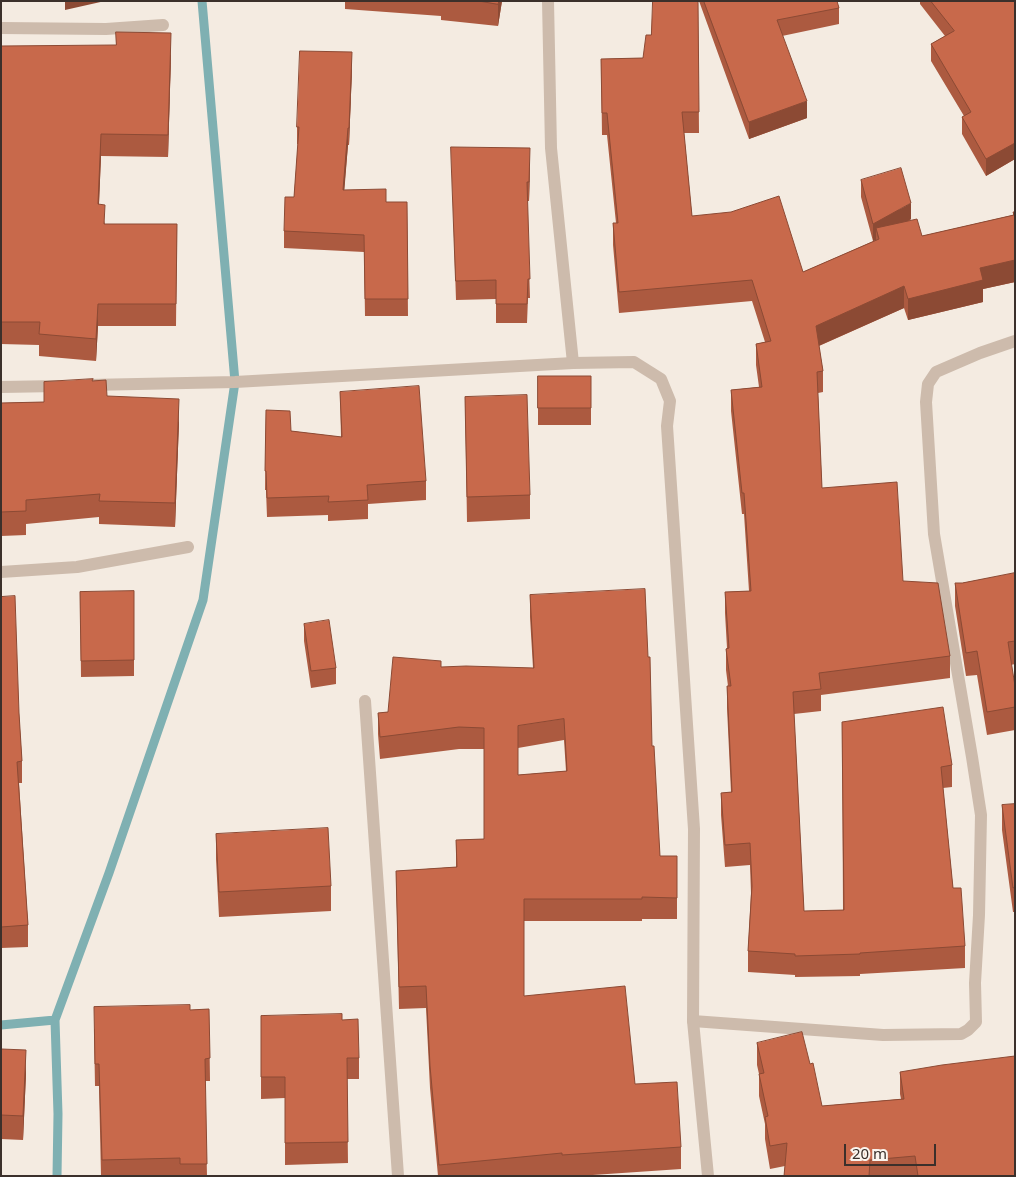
<!DOCTYPE html>
<style>
body{margin:0}
#map{position:relative;width:1016px;height:1177px;overflow:hidden;background:#f4ebe1;font-family:"Noto Sans",sans-serif}
canvas{display:block}
.frame{position:absolute;inset:0;border:2px solid #3b302b;pointer-events:none}
.scale{position:absolute;left:844px;top:1144px;width:92px;height:22px;box-sizing:border-box;border:2px solid #3b302b;border-top:0;padding-left:6px;font-size:15px;line-height:18px;white-space:nowrap;color:#3b302b;-webkit-text-stroke:4px #fbf5ee;paint-order:stroke}
</style>
<div id="map">
<canvas width="1016" height="1177"></canvas>
<div class="frame"></div>
<div class="scale">20 m</div>
</div>
<script>
const context = document.querySelector('canvas').getContext('2d');
context.lineJoin = 'round';
function stroke(path, color, width, dash) { context.strokeStyle = color; context.lineWidth = width; context.lineCap = dash ? 'butt' : 'round'; context.setLineDash(dash || []); context.stroke(path); }
function fillPath(path, color) { context.fillStyle = color; context.fill(path, 'evenodd'); }
const stream = new Path2D(`
 M1 1025 55 1020
 M57 1176 58 1114 55 1020 109 873 203 600 235 382 202 1`);
const minor = new Path2D(`
 M548 1 551 148 573 363
 M1 28 106 29 163 25
 M1 572 77 567 188 547
 M365 701 398 1176
 M693 1021 883 1035 961 1034 968 1030 976 1022 975 983 979 915 981 815 972 757 934 534 926 402 928 384 936 372 980 353 1015 341`);
const tertiary = new Path2D(`
 M89 385 235 382 573 363 634 362 661 379 670 401 667 426 694 829 693 1021 708 1176
 M1 387 59 386`);
const wall = new Path2D(`
 M345 1H502L498 26 441 20V16L345 9Z
 M698 1 699 133H684L692 216 803 272 876 240 873 241 861 197V180L911 219 909 221 922 236 1013 215V212H1015V282L983 289V302L908 320 904 308 819 346 823 371V392L818 393 822 488 903 581 950 656V678L821 695V711L794 714 804 911 843 910 842 722 952 765V787L943 788 953 888 965 946V968L860 974V976L795 977V975L748 972V951L751 893 750 865 725 867 721 815V793L731 792 727 708V686H728L726 670V649L727 648 725 613V592L749 591 744 514H742L731 411V390L759 387 756 365V344L765 342 752 301 619 313 613 245V223H616L607 135H602L601 59 643 58 651 35Z
 M699 1H837L839 8V24L782 36 807 118 749 139Z
 M920 1H1015V159L986 176 962 134V117L964 116 931 61V44L945 36 920 4Z
 M1 46 171 55 168 157 101 156 99 204 105 224H177L176 326H98L96 361 39 356V345L1 344Z
 M352 69 349 145H348L344 190 386 202H407L408 316H365L364 252 284 248V231L294 197 298 144H297V127Z
 M451 147 530 168 529 201H527L530 298H528L527 323H496V299L456 300Z
 M538 376H591V425H538Z
 M93 381 107 396 179 422 175 527 99 524V517L26 524V535L1 536V403L44 402V382Z
 M340 392 426 481V500L368 504V519L328 521V515L267 517 266 490H265L266 410 291 431 341 437Z
 M465 397 530 495V519L467 522Z
 M1015 573V664L1011 665 1015 686V730L987 735 977 675 966 676 955 606V583H962Z
 M134 591V676L81 677 80 592Z
 M530 595 652 746 660 856H677V919H642V921H524V996L635 1084 681 1147V1169L578 1176H562V1175L553 1176H438L430 1088 426 1008 399 1009 396 871 456 867V840L484 839V749H459L380 759 378 734V713L388 712 441 667 533 668 530 617ZM564 740 566 771 518 775V748Z
 M1 597 19 713 22 761V783H19L28 925V947L1 948Z
 M304 624 336 668V684L311 688 304 641Z
 M1015 804V912H1013L1002 830V805Z
 M216 834 331 886V911L219 917 216 859Z
 M209 1009 210 1081H205L207 1176H101L99 1086H95L94 1029 190 1010Z
 M261 1016 342 1020 359 1058V1079H347L348 1163 285 1165V1098L261 1099Z
 M757 1043 810 1064 822 1106 901 1099 900 1094V1072L1015 1176H784L785 1166 770 1169 765 1139V1124L759 1096V1074L757 1065Z
 M1 1049 26 1074 23 1140 1 1139Z`);
const shadedWall = new Path2D(`
 M65 1H105L65 10Z
 M499 1H502L498 26V4Z
 M171 33V55L168 157V135Z
 M352 52V69L349 145V128Z
 M807 101V118L749 139V122Z
 M348 128V145L343 207V190Z
 M101 134V156L98 226V204Z
 M1015 143V159L986 176V159Z
 M530 148V168L529 201V182Z
 M911 203V219L878 238 876 228V240L873 241V224Z
 M1015 260V282L983 289V302L908 320V299L980 268Z
 M904 286V308L816 347V326Z
 M98 304V326L96 361V339Z
 M179 399V422L175 527V503Z
 M26 1050V1074L23 1140V1116Z`);
const building = new Path2D(`
 M479 1H499L498 4Z
 M653 1H698L699 112H682L692 216 731 212 779 196 803 272 879 239 876 228 917 219 922 236 1014 215 1013 212H1015V260L980 268 983 280 908 299 904 286 816 326 823 371 817 372 822 488 897 482 903 581 938 583 950 656 819 673 821 689 793 692 804 911 844 910 842 722 943 707 952 765 941 767 953 888H961L965 946 860 953V954L795 956V954L748 951 752 886 750 843 725 845 721 793 732 792 727 686H731L726 649 729 648 725 592 751 591 744 493H742L731 390 762 387 756 344 771 341 752 280 619 292 613 223H618L607 113H602L601 59 643 58 646 35H651Z
 M704 1H837L839 8 777 20 807 101 749 122Z
 M931 1H1015V143L986 159 962 117 971 112 931 44 954 31Z
 M116 32 171 33 168 135 101 134 98 204 105 205 104 224H177L176 304H98L96 339 39 334 40 322H1V46L116 45Z
 M300 51 352 52 349 128H348L343 190 386 189V202H407L408 299H365L364 235 284 231 285 197H294L299 127H297Z
 M451 147 530 148 529 182H527L530 279H528L527 304H496V280L456 281Z
 M901 168 911 203 873 224 861 180Z
 M538 376H591V408H538Z
 M93 379 92 381 106 380 107 396 179 399 175 503 99 501 100 494 26 500V511L1 512V403L44 402V382Z
 M419 386 426 481 367 485 368 500 328 502 329 496 267 498 266 471H265L266 410 290 411 291 431 342 437 340 392Z
 M527 395 530 495 467 497 465 397Z
 M1015 573V641L1008 642 1015 686V707L987 712 977 651 966 653 955 583H962Z
 M645 589 648 657H650L652 746H654L660 856H677V898L642 897V899H524V996L625 986 635 1084 677 1082 681 1147 562 1155V1153L439 1165 430 1066 426 986 399 987 396 871 457 867 456 840 484 839V728L459 727 380 737 378 713 388 712 393 657 441 661V667L466 666 534 668 530 595ZM564 719 567 771 518 775V726Z
 M134 591V660L81 661 80 592Z
 M15 596 19 713 22 761 17 762 28 925 1 927V597Z
 M329 620 336 668 311 671 304 624Z
 M1015 804V887L1013 888 1002 805Z
 M328 828 331 886 219 892 216 834Z
 M190 1005V1010L209 1009 210 1058 205 1059 207 1164H180V1158L102 1160 99 1064H95L94 1007Z
 M342 1014V1020L358 1019 359 1058H347L348 1142 285 1143V1077H261V1016Z
 M802 1032 810 1064 813 1063 822 1106 904 1099 900 1072 942 1065 1015 1056V1176H918L915 1156 870 1160 869 1176H784L787 1143 770 1146 765 1117 768 1116 759 1074 764 1073 757 1043Z
 M1 1049 26 1050 23 1116 1 1115Z`);
stroke(stream, '#7fb0b2', 9);
stroke(minor, '#cdbbac', 12);
stroke(tertiary, '#cdbbac', 12);
fillPath(wall, '#ac5a40');
fillPath(shadedWall, '#8c4a34');
fillPath(building, '#c8694b');
stroke(building, '#8c4a34', 1);
</script>
